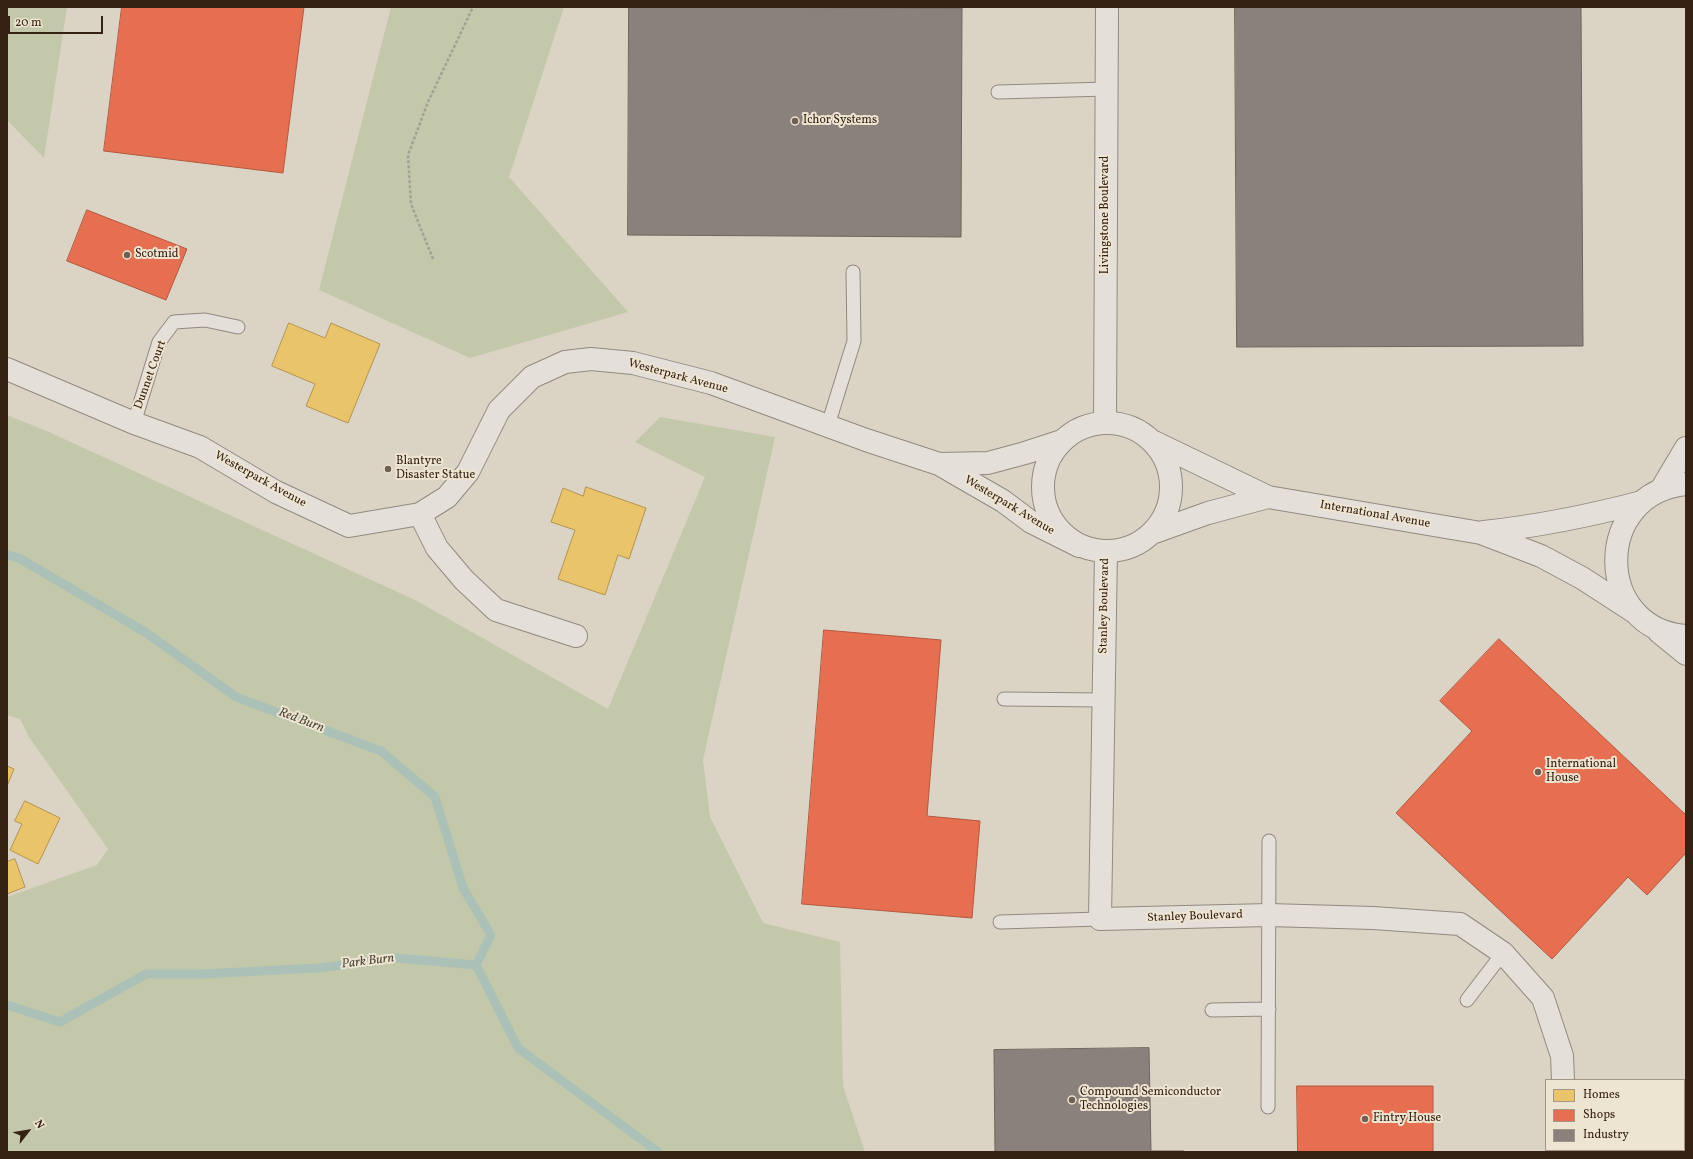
<!DOCTYPE html>
<style>
body{margin:0}
#map{position:relative;width:1693px;height:1159px;overflow:hidden;background:#dbd3c4;font-family:Vollkorn,serif}
canvas{display:block}
.frame{position:absolute;inset:0;border:8px solid #362213;pointer-events:none}
.legend{position:absolute;left:1545px;top:1079px;width:140px;height:72px;box-sizing:border-box;background:#eee4d2;border:1px solid #a49686;margin:0;padding:5px 7px;list-style:none;font-size:12px;color:#362213}
.legend li{display:flex;align-items:center;gap:8px;height:20px}
.legend b{width:20px;border:1px solid #a49686}
.north{position:absolute;left:8px;top:1111px;width:40px;height:40px;-webkit-text-stroke:3px #eee4d2;paint-order:stroke;rotate:59deg;font-size:11px;font-weight:700;line-height:16px;text-align:center;color:#362213}
.north::after{content:'';display:block;margin:auto;width:14px;height:18px;background:#362213;clip-path:polygon(50% 0,100% 100%,50% 72%,0 100%)}
.scale{position:absolute;left:8px;top:16px;width:95px;height:18px;box-sizing:border-box;border:2px solid #362213;border-top:0;padding-left:5px;font-size:12px;line-height:14px;white-space:nowrap;color:#362213;-webkit-text-stroke:3px #eee4d2;paint-order:stroke}
</style>
<div id="map">
<canvas width="1693" height="1159"></canvas>
<div class="frame"></div>
<ul class="legend">
<li><b style="height:11px;background:#e9c46a"></b>Homes</li>
<li><b style="height:11px;background:#e76f51"></b>Shops</li>
<li><b style="height:11px;background:#8a817c"></b>Industry</li>
</ul>
<div class="north">N</div>
<div class="scale">20 m</div>
</div>
<script>
const context = document.querySelector('canvas').getContext('2d');
context.lineJoin = 'round';
function fillPath(path, color) { context.fillStyle = color; context.fill(path, 'evenodd'); }
function stroke(path, color, width, dash) { context.strokeStyle = color; context.lineWidth = width; context.lineCap = dash ? 'butt' : 'round'; context.setLineDash(dash || []); context.stroke(path); }
function write(font, color, halo, rows, align = 'center') {
  context.font = font + ' Vollkorn,serif'; context.lineWidth = 4; context.setLineDash([]); context.textBaseline = 'middle'; context.strokeStyle = halo; context.fillStyle = color; for (const [text, x, y, turn = 0] of rows) {
    context.save(); context.translate(x, y); context.rotate((+turn || 0) * Math.PI / 180); context.textAlign = isNaN(turn) ? turn : align; if (halo) context.strokeText(text, 0, 0); context.fillText(text, 0, 0); context.restore();
  }
}
const green = new Path2D(`
 M7 7H67L44 158 7 120Z
 M391 7H564L509 177 628 312 470 358 319 290Z
 M7 415 49 432 417 601 608 709 705 477 635 442 660 417 775 437 703 760 710 817 763 923 840 942 843 1086 865 1152H7V897L97 865 108 849 29 737 20 719 7 715Z`);
const homes = new Path2D(`
 M289 323 325 338 331 323 380 344 348 423 306 406 315 384 272 366Z
 M586 487 646 508 629 559 618 555 605 595 558 579 575 530 551 522 563 488 583 496Z
 M7 766 14 769 7 786Z
 M25 801 60 818 38 864 10 850 22 824 15 821Z
 M15 859 25 887 7 894V862Z`);
const shops = new Path2D(`
 M122 7H304L283 173 104 151Z
 M87 210 187 249 166 300 67 261Z
 M824 630 941 640 927 816 980 821 972 918 802 904Z
 M1499 639 1686 815V853L1647 895 1628 877 1552 959 1396 813 1472 731 1440 701Z
 M1297 1086H1433V1152H1298Z
 M1686 1098V1152H1599L1598 1150H1684V1099Z`);
const industry = new Path2D(`
 M629 7 962 8 961 237 628 235Z
 M1235 7H1581L1583 346 1237 347Z
 M1149 1048 1151 1151H1184V1152H995L994 1050Z`);
const stream = new Path2D(`
 M7 555 19 558 145 632 236 697 381 751 435 797 463 888 491 935 476 965
 M7 1005 60 1022 146 974H202L318 968 397 958 476 965 518 1048 658 1152`);
const path = new Path2D(`
 M433 259 411 204 408 155 428 102 473 7`);
const service = new Path2D(`
 M998 92 1107 89
 M134 423 159 342 174 322 205 320 238 327
 M828 425 854 341 853 272
 M1004 699 1103 700
 M1000 922 1100 919
 M1467 1000 1503 953
 M1212 1010 1269 1009
 M1268 1107 1269 841`);
const minor = new Path2D(`
 M1105 422 1107 7
 M420 514 437 548 464 580 496 610 576 636
 M1106 552 1100 919 1269 915 1373 918 1460 924 1503 953 1543 998 1562 1056 1563 1080
 M1563 1150V1152`);
const tertiary = new Path2D(`
 M7 369 134 423 200 447 276 492 349 526 420 514 447 497 468 472 499 410 532 377 565 362 591 359 633 363 711 383 866 440 939 464 1003 501 1031 522 1079 546
 M1043 487a64 64 0 1 1 128 0a64 64 0 1 1-128 0Z
 M1154 442 1268 497 1481 533 1541 556 1582 578 1636 613
 M939 464 988 463 1025 453 1062 441
 M1686 484C1593 493 1593 629 1686 636
 M1661 490 1686 448
 M1155 532 1208 513 1268 497
 M1484 532C1539 526 1589 516 1642 502
 M1659 632 1686 654`);
const markers = [
 [795,121,4,"#706051"],
 [127,255,4,"#706051"],
 [388,469,4,"#706051"],
 [1538,772,4,"#706051"],
 [1072,1100,4,"#706051"],
 [1365,1119,4,"#706051"]
];
const poiNames = [
 ["Ichor Systems",803,121],
 ["Scotmid",135,255],
 ["Blantyre",396,462],
 ["Disaster Statue",396,476],
 ["International",1546,765],
 ["House",1546,779],
 ["Compound Semiconductor",1080,1093],
 ["Technologies",1080,1107],
 ["Fintry House",1373,1119]
];
const streetNames = [
 ["Livingstone Boulevard",1106,215,-90],
 ["Dunnet Court",151,375,-70],
 ["Westerpark Avenue",678,377,15],
 ["Westerpark Avenue",260,480,29],
 ["Westerpark Avenue",1009,506,31],
 ["International Avenue",1375,515,10],
 ["Stanley Boulevard",1105,606,-89],
 ["Stanley Boulevard",1195,917,-2]
];
const waterNames = [
 ["Red Burn",301,721,21],
 ["Park Burn",368,962,-7]
];
fillPath(green, '#c3c8aa');
fillPath(homes, '#e9c46a');
stroke(homes, '#b39350', 1);
fillPath(shops, '#e76f51');
stroke(shops, '#b2583e', 1);
fillPath(industry, '#8a817c');
stroke(industry, '#71645c', 1);
stroke(stream, '#abc1b7', 9);
stroke(service, '#928a80', 15);
stroke(minor, '#928a80', 24);
stroke(tertiary, '#928a80', 24);
stroke(path, '#a49e98', 2.5, [3, 2]);
stroke(service, '#e4dfd8', 13);
stroke(minor, '#e4dfd8', 22);
stroke(tertiary, '#e4dfd8', 22);
for (const [x, y, r, color] of markers) { const dot = new Path2D(); dot.arc(x, y, r, 0, 2 * Math.PI); context.fillStyle = color; context.fill(dot); stroke(dot, '#eee4d2', 1.5); }
write('12px', '#362213', '#eee4d2', poiNames, 'left');
write('12px', '#362213', '#eee4d2', streetNames);
write('italic 13px', '#4e483b', '#eee4d2', waterNames);
</script>
